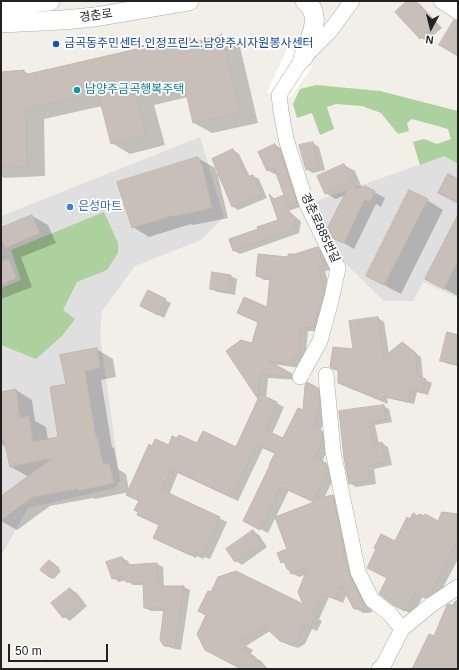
<!DOCTYPE html>
<meta charset="utf-8">
<style>
body{margin:0}
#map{position:relative;width:459px;height:670px;overflow:hidden;background:#f2efe9;font-family:Arial,sans-serif}
canvas{display:block}
.frame{position:absolute;inset:0;border:2px solid #222;pointer-events:none}
.north{position:absolute;left:411px;top:8px;width:40px;height:40px;-webkit-text-stroke:3px #fff;paint-order:stroke;rotate:187deg;font-size:11px;font-weight:700;line-height:16px;text-align:center;color:#222}
.north::after{content:'';display:block;margin:auto;width:14px;height:18px;background:#222;clip-path:polygon(50% 0,100% 100%,50% 72%,0 100%)}
.scale{position:absolute;left:8px;top:644px;width:100px;height:18px;box-sizing:border-box;border:2px solid #222;border-top:0;padding-left:5px;font-size:12px;line-height:14px;white-space:nowrap;color:#222;-webkit-text-stroke:3px #fff;paint-order:stroke}
</style>
<div id="map">
<canvas width="459" height="670"></canvas>
<div class="frame"></div>
<div class="north">N</div>
<div class="scale">50 m</div>
</div>
<script>
const context = document.querySelector('canvas').getContext('2d');
context.lineJoin = 'round';
function fillPath(path, color) { context.fillStyle = color; context.fill(path, 'evenodd'); }
function stroke(path, color, width, dash) { context.strokeStyle = color; context.lineWidth = width; context.lineCap = dash ? 'butt' : 'round'; context.setLineDash(dash || []); context.stroke(path); }
function write(font, color, halo, rows, align = 'center') {
  context.font = font + ' Arial,"Noto Sans KR",sans-serif'; context.lineWidth = 3.5; context.setLineDash([]); context.textBaseline = 'middle'; context.strokeStyle = halo; context.fillStyle = color; for (const [text, x, y, turn = 0] of rows) {
    context.save(); context.translate(x, y); context.rotate((+turn || 0) * Math.PI / 180); context.textAlign = isNaN(turn) ? turn : align; if (halo) context.strokeText(text, 0, 0); context.fillText(text, 0, 0); context.restore();
  }
}
const residential = new Path2D(`
 M200 137 224 217 201 240 135 266 102 311 100 333 120 481 115 488 28 508 1 556V216Z
 M444 156 458 164V298L423 282 413 301H384L342 260 316 209V201Z`);
const forest = new Path2D(`
 M316 85 380 91 458 111V164L444 156 420 165 413 142 424 139 437 144 451 139 448 129 412 119 407 123 409 131 398 134 381 113 362 106 336 104 327 107 334 129 320 135 312 113 297 118 293 104 300 89Z
 M104 212 118 243V253L107 270 77 282 63 310 75 319 62 336 36 359 1 345V288L21 280 11 250Z`);
const pier = new Path2D(`
 M288 47 313 65 291 97 267 92Z`);
const shadow = new Path2D(`
 M409 1H415L420 4 442 28 427 41 421 38Z
 M222 36 240 47 258 123 212 133 194 123 188 97 154 105 165 145 130 154 112 143 102 106 44 119 45 176 4 178 1 176V73L24 71 30 75 189 38 196 42Z
 M313 143 319 147 325 170 313 173 306 169Z
 M275 145 281 148 290 166 302 206 289 211 301 222 299 233 240 254 234 251 259 230 279 220 271 197 275 199 285 196 277 173 274 174 268 170Z
 M233 150 239 154 250 177 253 176 259 179 267 198 238 210 232 206 220 176H218L228 218 193 225 191 224 149 237 133 227 198 158 215 168 217 174 220 176Z
 M344 165 355 171 362 188 365 187 385 198 381 207 376 204 354 249 335 238 345 195 336 199 325 193Z
 M427 200 443 210 401 294 367 276Z
 M32 216 48 225 56 243 21 257 32 287 1 299V229Z
 M458 217V296L426 279Z
 M318 248 325 252 331 270 325 271 331 294 322 331H308L305 361 300 360V368L273 364 299 379 298 380 268 378 266 398 284 407 272 434 284 440 304 411 307 383 325 394 326 419 320 431 329 436 330 444 322 462 333 468 335 476 324 498 333 496 340 501 357 581 373 611 370 613H363L355 608 347 593 343 603 329 597 319 619 322 621 317 631 312 629 305 644 298 648 289 645 281 640 270 631 246 646 253 650 250 655 261 661 268 669H244L206 649 305 606 307 574 299 577 291 573 288 569 286 564 282 562 316 503 289 490 268 533 251 524 276 454 263 448 238 501 178 473 169 495 227 522 210 559 204 557 203 559 197 556 196 558 161 542 159 525 140 501 129 492 95 499 93 498 50 506 17 530 1 521V497L29 477 11 467 7 447 1 444V393L16 390 32 400 35 421 46 427 48 440 59 438 67 385 96 349 113 359 116 377 101 380 112 447 114 448 118 469 126 474 129 490 153 447 198 444 237 448 259 398 228 352 252 345 259 323 239 313 268 309 270 280H264L257 276 295 255Z
 M213 273 231 276 237 279 235 295 217 292 211 289Z
 M165 300 171 303 164 318 147 309Z
 M378 318 384 322 389 354 402 343 421 357 423 379 432 383 428 395 417 392 414 404 387 398 388 404 345 386 339 383V372L333 368 355 350Z
 M458 347V366L448 364 442 360Z
 M383 406 389 409 392 422 375 425 379 444 382 443 388 447 392 465 374 469 376 484 356 487 350 483 340 412Z
 M458 515V559L437 599 433 602 423 596 413 615 402 609 388 578 395 543 410 520 419 517 439 522Z
 M253 531 259 535 267 547 242 565 236 561Z
 M122 558 128 561 130 565 157 564 163 567 164 587H184L190 590 181 650 171 648 165 645V611H151L145 608 144 585H133L126 580 119 582 113 578Z
 M51 562 61 571 54 579 51 578Z
 M70 589 77 593 87 606 70 621 64 617Z
 M458 599V669H413L434 637 454 602Z`);
const building = new Path2D(`
 M407 1H415L437 24 420 39 395 12Z
 M454 20 458 21V56L439 45Z
 M222 35 240 113 193 123 184 84 136 95 147 135 111 144 98 93 26 109 27 166 1 167V72L24 70V75L189 37 191 43Z
 M313 142 319 166 306 170 299 145Z
 M275 144 284 162 297 203 284 208 295 217 293 230 233 251 229 239 258 229 257 227 278 220 269 194 274 199 284 195 274 168 267 171 258 152Z
 M233 149 247 177 253 175 261 195 232 207 212 159Z
 M198 157 201 165 202 164 212 208 176 216 175 215 132 228 117 182Z
 M344 164 356 189 365 186 375 191 370 202 365 199 344 243 334 239 328 227 351 182 325 194 317 176Z
 M448 174 458 179V203L438 193Z
 M409 190 428 199 384 285 366 276Z
 M32 215 40 233 5 248 1 237V228Z
 M458 215V261L444 289 425 279Z
 M318 247 324 266 318 267 324 290 321 305H319L314 327 301 328 298 357H293L292 364 269 361 292 374 291 377 260 374 258 397 260 394 277 402 265 430 283 438 298 408 303 410 305 385 307 382 318 388 320 405 315 414H319L313 427 322 431 323 439 315 457 326 463 328 472 315 499 333 495 345 553H342L347 561 350 576 366 607 362 609H354L341 585 335 599 322 594 312 614 316 616 310 628 304 625 298 640 291 645 280 641 264 626 240 641 246 645 243 651 254 656 266 669H241L205 650 197 634 206 615 198 611 208 591 211 592 218 577 236 571 303 604 298 592 308 567 291 574 289 569H287L284 561 281 563 277 553 287 549 275 517 314 502 281 487 260 530 243 521 270 465H269L275 453 256 445 231 497 171 469 162 490 220 517 202 556 196 553 195 556 189 553 188 554 153 538 159 525 137 515 138 512 134 510 139 501 126 495 149 444 152 446 155 439 169 445 172 436 177 438 179 435 197 443 203 431 236 447 258 399 226 351 241 340 252 343 258 322 237 313 244 297 267 307 270 277 256 276 258 254 288 257V254H295Z
 M9 259 16 278 1 284V262Z
 M212 272 231 275 229 292 210 289Z
 M148 290 166 299 158 315 140 306Z
 M378 317 384 357 402 342 416 353 417 376 426 379 422 393 411 389 408 402 382 396 383 401 338 383V370L333 369 330 367 333 347 353 349 349 321Z
 M447 332 458 335V365L440 361Z
 M97 348 100 368 85 371 96 438H98L103 464 109 463 114 483 78 491 77 489 33 497 1 520V496L53 458 10 467 4 440 1 441V392L16 389 20 418 29 416 33 442 58 437 50 387 66 384 60 355Z
 M384 405 386 419 369 422 374 444 382 442 386 462 368 466 370 481 349 484 344 457 339 411Z
 M442 512 458 514V541L430 595 425 598 415 593 405 611 393 605 379 594 387 578 367 568 376 549 374 548 381 534 395 541 407 517 410 519 413 513 418 516 419 514 424 516 425 514 438 521Z
 M253 530 262 544 235 562 226 549Z
 M122 557 125 565 157 563 158 586H184L175 647 164 646 160 640 164 608H144L143 582H126L122 576 112 579 106 562Z
 M49 560 59 568 51 578 40 570Z
 M70 588 82 603 63 618 51 603Z
 M449 604 458 608V669H412L429 634 434 636 447 605Z`);
const minor = new Path2D(`
 M441 1 458 12
 M326 375 333 451 358 572 372 600 390 614 402 629
 M300 377 320 341 332 297 338 268 306 202 286 139 281 111 279 95 303 58 330 31 352 1
 M379 669 383 666 402 629 431 605 458 587`);
const tertiary = new Path2D(`
 M1 5 50 1
 M1 23 63 20 95 17 189 1
 M303 58C309 40 324 15 305 1`);
const markers = [
 [56,44,4,"#1a4fb4"],
 [77,90,4,"#0f9aa8"],
 [70,207,4,"#3f7fe0"]
];
const streetNames = [
 ["경춘로",96,16,-8],
 ["경춘로885번길",320,228,65]
];
const transitNames = [
 ["금곡동주민센터.인정프린스.남양주시자원봉사센터",64,44]
];
const cultureNames = [
 ["남양주금곡행복주택",85,90]
];
const shopNames = [
 ["은성마트",78,207]
];
fillPath(residential, '#e0dfdf');
fillPath(forest, '#add19e');
fillPath(pier, '#fff');
fillPath(shadow, '#0003');
fillPath(building, '#c7bfb8');
stroke(building, '#c4b6ab', 1);
stroke(minor, '#a9a9a9', 16);
stroke(tertiary, '#a9a9a9', 20);
stroke(minor, '#fff', 15);
stroke(tertiary, '#fff', 19);
for (const [x, y, r, color] of markers) { const dot = new Path2D(); dot.arc(x, y, r, 0, 2 * Math.PI); context.fillStyle = color; context.fill(dot); stroke(dot, '#fff', 1.5); }
write('12px', '#222', '#fff', streetNames);
write('12px', '#164399', '#fff', transitNames, 'left');
write('12px', '#0d838f', '#fff', cultureNames, 'left');
write('12px', '#366cbe', '#fff', shopNames, 'left');
</script>
